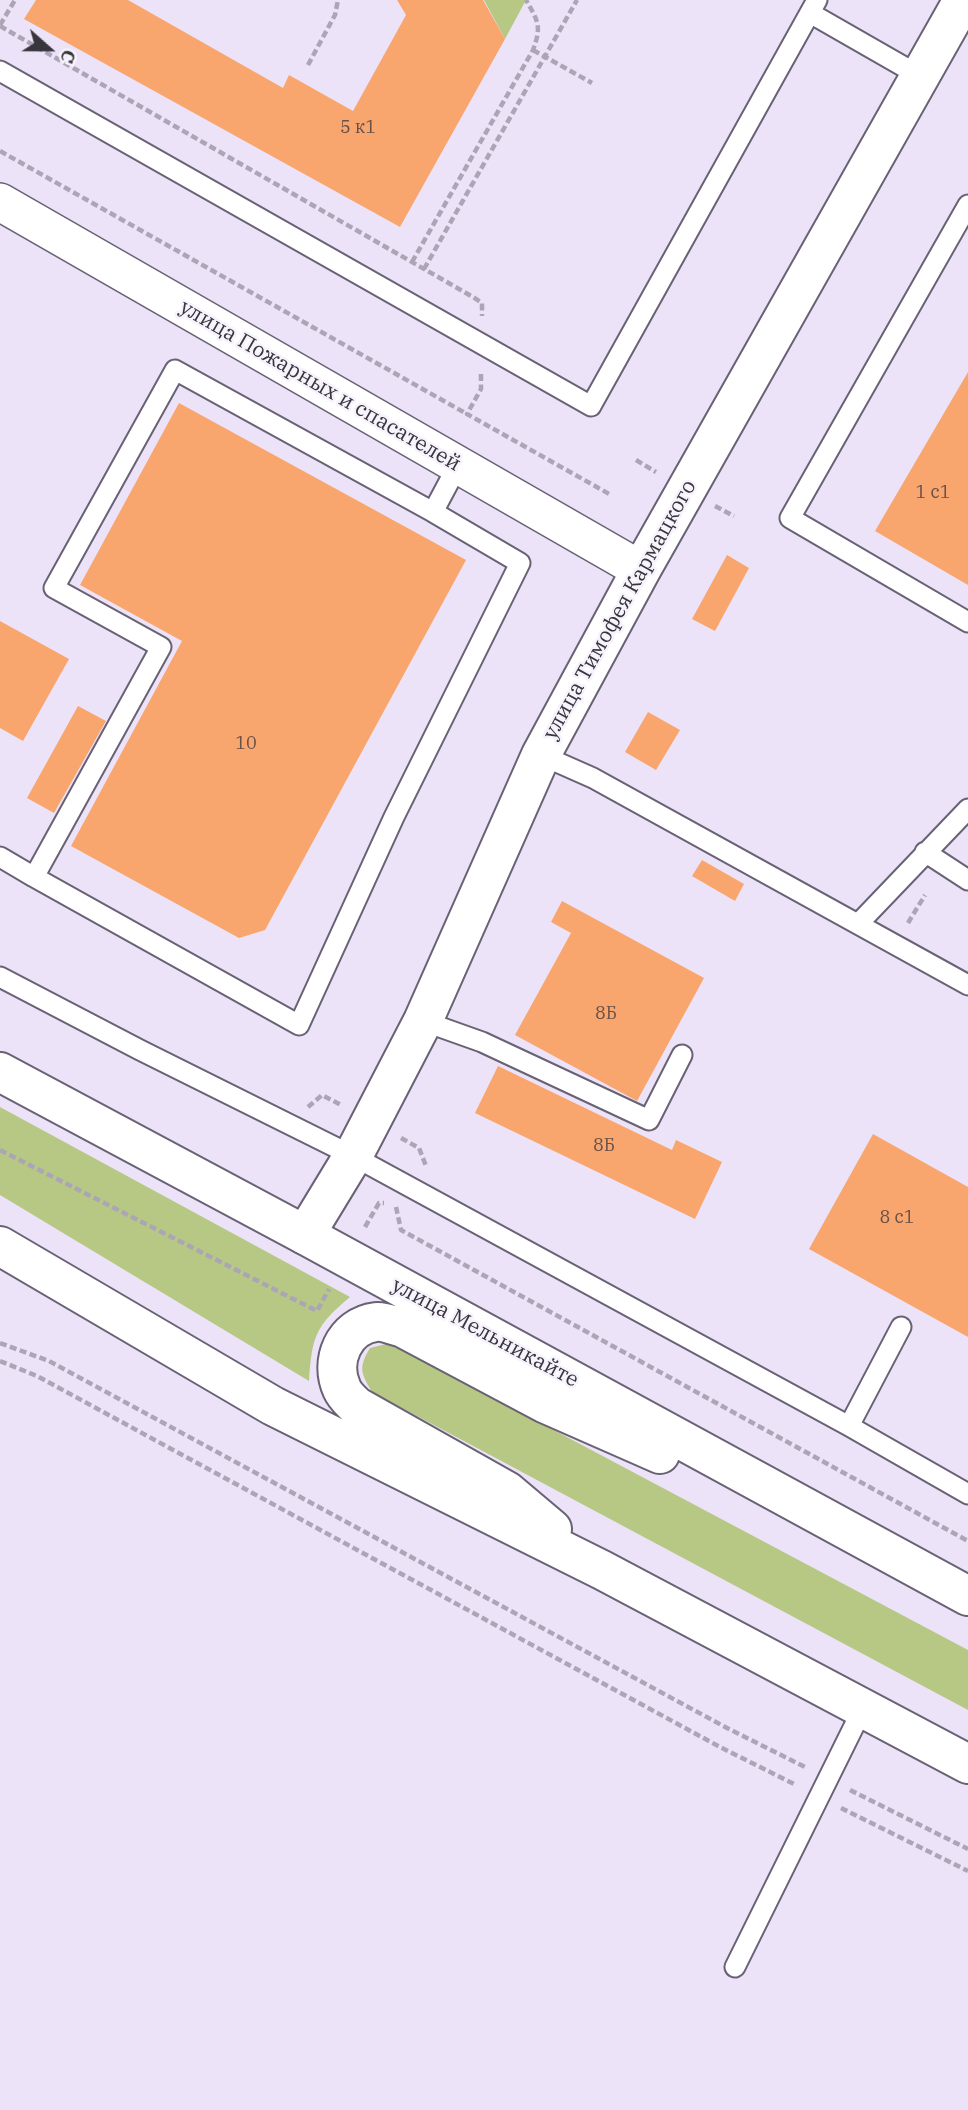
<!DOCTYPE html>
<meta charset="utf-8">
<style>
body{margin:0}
#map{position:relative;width:968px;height:2110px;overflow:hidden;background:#ece3f9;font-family:"IBM Plex Serif",serif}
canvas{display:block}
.north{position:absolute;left:14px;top:14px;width:70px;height:70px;-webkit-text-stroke:5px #f7f3fc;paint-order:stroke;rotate:111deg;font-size:19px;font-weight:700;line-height:28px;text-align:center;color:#38353d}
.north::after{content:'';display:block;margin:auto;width:24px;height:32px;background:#38353d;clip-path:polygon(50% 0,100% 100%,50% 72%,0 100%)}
</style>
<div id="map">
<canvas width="968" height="2110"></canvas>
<div class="north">С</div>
</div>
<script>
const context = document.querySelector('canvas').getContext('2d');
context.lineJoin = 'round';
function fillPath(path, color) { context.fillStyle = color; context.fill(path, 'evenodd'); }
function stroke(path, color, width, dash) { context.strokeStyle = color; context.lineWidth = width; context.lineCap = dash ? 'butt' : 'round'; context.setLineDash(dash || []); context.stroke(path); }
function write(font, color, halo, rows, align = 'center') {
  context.font = font + ' "IBM Plex Serif",serif'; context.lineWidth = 5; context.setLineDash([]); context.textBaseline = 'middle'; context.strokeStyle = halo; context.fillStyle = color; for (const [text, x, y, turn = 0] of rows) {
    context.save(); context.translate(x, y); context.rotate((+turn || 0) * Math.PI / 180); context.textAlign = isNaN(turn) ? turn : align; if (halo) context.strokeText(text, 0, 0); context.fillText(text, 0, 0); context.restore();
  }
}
const green = new Path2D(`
 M484 0H526L505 39Z
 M0 1107 350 1297C315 1326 312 1337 309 1381L0 1195Z
 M386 1344 403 1350 968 1650V1710L372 1392C361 1373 358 1368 370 1348Z`);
const building = new Path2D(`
 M36 0H128L283 88 289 75 353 111 406 15 397 0H483L505 39 400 227 24 19Z
 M968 372V585L875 531Z
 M179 403 466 560 265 930 239 938 71 846 182 641 80 585Z
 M727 555 749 568 715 631 692 619Z
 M0 621 69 659 23 741 0 728Z
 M78 706 106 721 54 813 27 798Z
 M648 712 680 730 656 770 625 752Z
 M702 860 744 884 735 901 692 876Z
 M562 901 704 978 637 1101 515 1035 571 933 551 922Z
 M498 1066 672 1150 676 1140 722 1162 695 1219 475 1113Z
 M873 1134 968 1187V1337L809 1249Z`);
const path = new Path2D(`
 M0 25 15 0
 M0 26 473 297 482 303V316
 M533 50 592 83
 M308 65 335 15 338 0
 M0 151 467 414
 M412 262 533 50C542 26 538 21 526 0
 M424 269 577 0
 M481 374V389L467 414 611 495
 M636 460 656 472
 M715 506 734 516
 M908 923 925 895
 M308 1107 322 1095 341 1105
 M401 1138 419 1148 426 1166
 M0 1150 317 1311 329 1289
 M396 1207 401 1230 968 1541
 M365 1227 379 1203H384
 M0 1343 49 1361 727 1728 805 1767
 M0 1361 37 1376 720 1747 796 1785
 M850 1790 968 1849
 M841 1808 968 1871`);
const service = new Path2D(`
 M810 13 920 76
 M0 71 591 406 817 0
 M968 205 790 518 968 622
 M433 512 458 465
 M541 755 593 778 968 985
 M925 852 968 880
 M0 857 34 877 299 1025 394 817 520 563 433 512 175 370 54 588 161 647 34 877
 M859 923 968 809
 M0 977 140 1050 353 1156 849 1426 968 1494
 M423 1021 482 1042 649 1120 682 1055
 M849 1426 901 1327
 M735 1967 863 1708`);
const minor = new Path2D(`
 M0 202 641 570`);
const tertiary = new Path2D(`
 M305 1235 353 1156 423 1021 541 755 641 570 963 0`);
const secondary = new Path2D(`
 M0 1072 305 1235 968 1596
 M0 1246 273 1406 602 1570 968 1764
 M552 1529 507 1491 356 1406C351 1401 345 1396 342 1389 329 1361 344 1326 376 1322 384 1321 395 1326 403 1328L544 1403 660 1454`);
const numberNames = [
 ["5 к1",358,128],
 ["1 c1",933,493],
 ["10",246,744],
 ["8Б",606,1014],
 ["8Б",604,1146],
 ["8 с1",897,1218]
];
const streetNames = [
 ["улица Пожарных и спасателей",320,386,30],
 ["улица Тимофея Кармацкого",620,610,-61],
 ["улица Мельникайте",485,1333,28]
];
fillPath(green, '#b6c884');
fillPath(building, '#f9a56e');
stroke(service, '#696174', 23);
stroke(minor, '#696174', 40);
stroke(tertiary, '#696174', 42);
stroke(secondary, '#696174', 42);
stroke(path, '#aca5b6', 4.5, [7, 3.5]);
stroke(service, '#fff', 19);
stroke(minor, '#fff', 37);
stroke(tertiary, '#fff', 38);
stroke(secondary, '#fff', 38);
write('18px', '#685149', null, numberNames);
write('21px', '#38353d', '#f7f3fc', streetNames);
</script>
